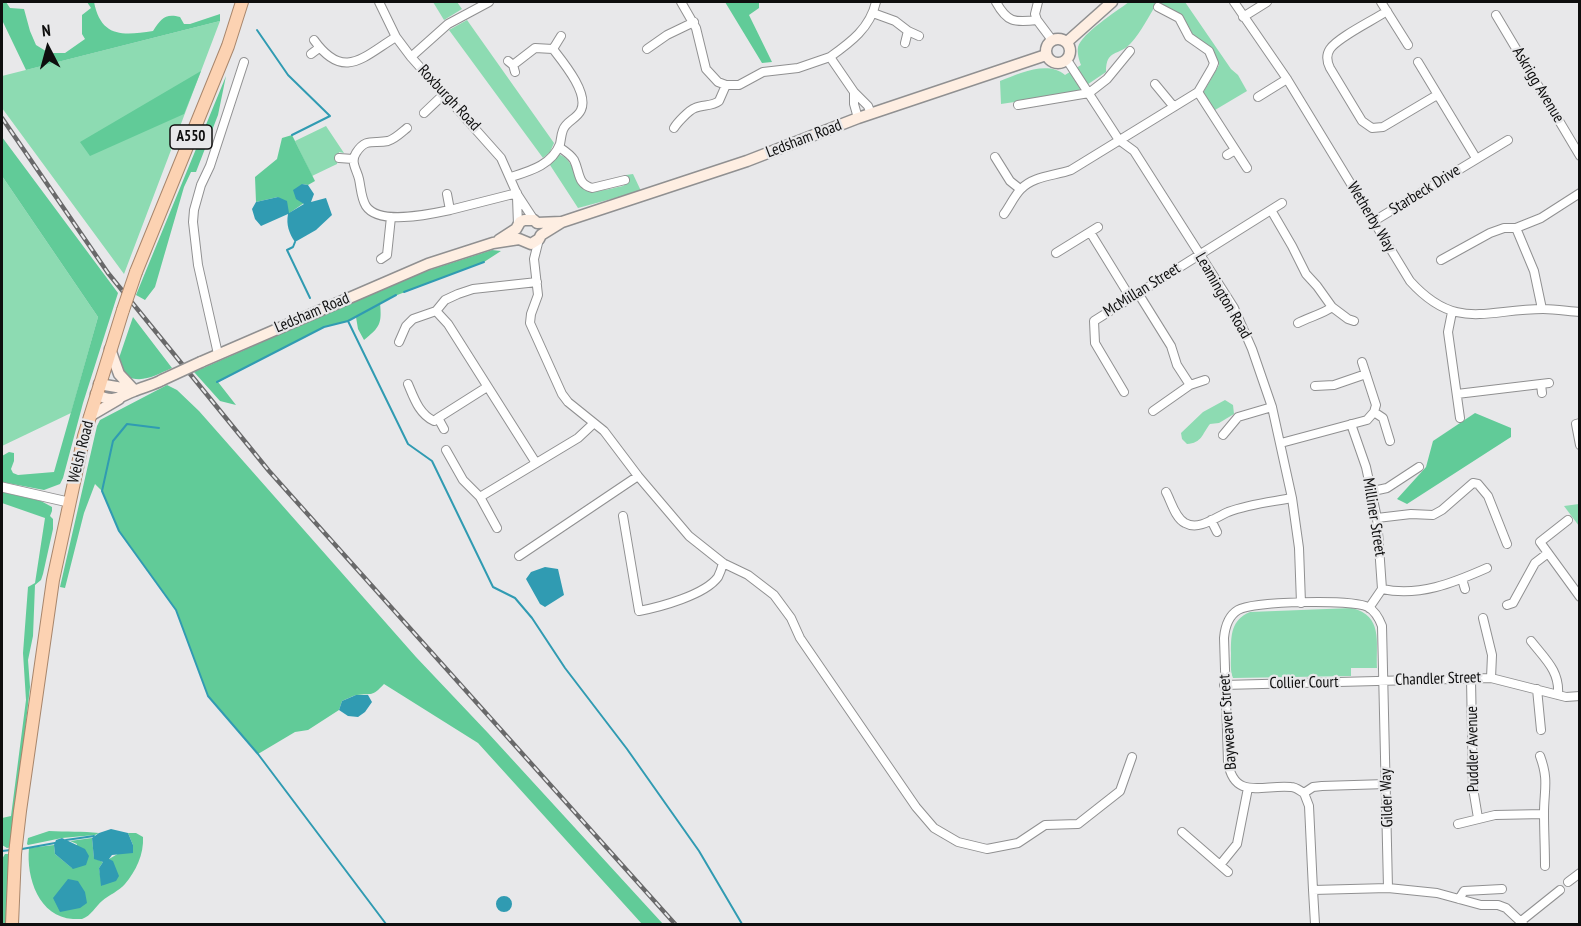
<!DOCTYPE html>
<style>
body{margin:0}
#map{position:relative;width:1581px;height:926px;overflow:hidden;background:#e8e8ea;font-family:"PT Sans Narrow",sans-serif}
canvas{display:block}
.frame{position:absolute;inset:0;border:3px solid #0e0e0e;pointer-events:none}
.north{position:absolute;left:18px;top:18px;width:60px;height:60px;-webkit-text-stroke:4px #e8e8ea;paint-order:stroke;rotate:354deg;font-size:16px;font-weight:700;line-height:24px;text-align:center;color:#0e0e0e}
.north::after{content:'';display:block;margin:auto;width:21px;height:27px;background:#0e0e0e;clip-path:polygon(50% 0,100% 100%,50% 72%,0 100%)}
</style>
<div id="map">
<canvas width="1581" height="926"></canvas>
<div class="frame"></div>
<div class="north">N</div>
</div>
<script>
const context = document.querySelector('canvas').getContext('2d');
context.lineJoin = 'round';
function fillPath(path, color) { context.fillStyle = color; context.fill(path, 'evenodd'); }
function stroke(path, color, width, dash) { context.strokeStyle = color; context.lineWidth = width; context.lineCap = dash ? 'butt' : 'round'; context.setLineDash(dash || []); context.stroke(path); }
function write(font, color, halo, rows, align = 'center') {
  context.font = font + ' "PT Sans Narrow",sans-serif'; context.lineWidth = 4.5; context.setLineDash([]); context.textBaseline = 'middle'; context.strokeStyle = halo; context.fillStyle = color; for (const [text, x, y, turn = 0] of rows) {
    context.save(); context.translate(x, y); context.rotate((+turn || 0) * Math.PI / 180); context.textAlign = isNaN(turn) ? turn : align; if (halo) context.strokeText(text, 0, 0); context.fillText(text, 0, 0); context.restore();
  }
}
const green = new Path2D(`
 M433 2H457L462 9 444 20Z
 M1129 2H1185L1231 69 1238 75 1247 91 1215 110 1203 93 1219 65 1213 50 1194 37 1183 16 1157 3C1149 16 1141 32 1131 43 1119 57 1106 48 1106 72L1075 93 1001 104 1000 81C1019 74 1047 60 1065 75L1081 65C1079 60 1077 53 1078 47 1082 33 1117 11 1129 2Z
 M467 20 554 143 550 152 543 158 449 30Z
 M220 21 124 274 2 108V76Z
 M326 126 344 153 339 152 337 164 312 176 295 141Z
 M558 154C579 160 571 189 590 191 600 192 613 188 623 186L626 184V175L633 174 641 191 578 208 550 165Z
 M2 176 98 317 71 413 2 446Z
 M1225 400 1233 405 1234 414 1219 423 1210 424C1202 434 1202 443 1187 444L1182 439 1181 433 1203 412Z
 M1579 504H1580L1579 526 1564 506Z
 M1352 608C1383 616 1376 641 1377 668H1351V676L1233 678C1230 671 1231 662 1231 653 1231 635 1231 620 1250 612Z`);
const forest = new Path2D(`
 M2 2H6L10 8 24 9 30 31 36 45 49 53H65L85 39 82 34V15L91 8 87 2H94C101 37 122 36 153 31 161 19 165 13 180 17L184 24H190L220 14V21L26 70 2 20Z
 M725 2H759V8L749 15 772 62 762 63Z
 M201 71 184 114 90 156 80 142Z
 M226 76 218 115 196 172H191L184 187 155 287 145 300 136 295Z
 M292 135 315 181 308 185 302 184 304 203 288 214 278 197 256 202 255 177 277 159 282 138Z
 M2 137 118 293 83 403 63 478 60 484 44 490 2 482V456L9 452 14 453V461L11 469 13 473 18 475 54 472 98 317 2 176Z
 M492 250 501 251 484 262 392 297 380 303C382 324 380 327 364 340L358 329 356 317 348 321 324 327 218 382 236 405 220 401 194 372 417 274Z
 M133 317 172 368C156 375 142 384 126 376L119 363V358Z
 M167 385 177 390 199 411 416 657 488 733 663 924H642L478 743 384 684C372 697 372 693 357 695 352 696 347 699 342 701L339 710 308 730 295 732 258 754 208 696 176 610 119 531 102 491 95 484 84 513 65 588 60 587 97 426 100 420Z
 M1475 413 1511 428V437L1407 504 1397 499 1426 467 1433 441Z
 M2 492 41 501 52 507V511L50 516 53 519V529L43 574 41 580 35 585 33 636 28 660 30 687 12 847 7 848 2 845V818L11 816 26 700 23 653 28 587 35 583 45 518 2 503Z
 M49 831C66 832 83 831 99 833L95 835 62 838 28 845 27 844 28 838Z
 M128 833H136L143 837C144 854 136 871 125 884 119 891 109 895 102 901 96 906 91 916 82 919 81 919 73 919 73 919 39 917 26 878 29 848L54 845 55 854 72 868 77 844 70 841 92 838 94 858 103 862 99 868 102 886 109 859 133 845Z
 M5 854H11L7 924H2V859Z`);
const water = new Path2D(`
 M302 184 308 185 314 194 311 202 326 198 332 215 316 230 295 242C289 233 286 225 288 214L261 226 255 219 252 209 256 202 278 197 287 201 289 213 304 204 296 199 293 190Z
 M545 567 558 569 564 595 545 607 540 604 526 579 531 572Z
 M356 695H368L372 702 365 712 358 717 348 716 339 710 342 701Z
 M111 829 128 833 133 845V853L112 855 109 859 113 861 119 876 116 881 101 886 99 868 103 862 94 859 92 838 99 833Z
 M62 838 85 849 89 856 86 865 73 869 55 854 54 845 56 840Z
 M68 879 78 881 85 892 87 903 80 908 60 912 53 898Z
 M496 904a8 8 0 1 1 16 0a8 8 0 1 1-16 0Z`);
const stream = new Path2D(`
 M257 30 288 75 330 116 292 135
 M295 242 293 247 287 250 310 298
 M404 292 484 262
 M396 295 348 321 408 444 432 461 493 587 515 598 532 618 565 668 627 749 699 851 742 924
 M217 382 324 327 348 321
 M159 428 127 424 113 441 102 491 119 531 176 610 208 696 258 754 386 924
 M66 840 94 836
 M22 849 55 843
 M2 851 11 850`);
const minor = new Path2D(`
 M379 2 396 37 411 57 501 158 517 194 534 220
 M681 2 696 28 706 69 718 82 726 85H739L763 72 798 68 830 57
 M996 2C1007 22 1014 23 1037 20L1035 14 1038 2
 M1234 2 1287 79 1410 281C1456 332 1486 309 1543 309 1555 309 1567 311 1580 312
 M1381 2 1408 45
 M1387 11C1374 20 1338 37 1330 49 1326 55 1327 62 1330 68L1362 121 1372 128 1383 127 1437 95
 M873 13 895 21 908 31 919 36
 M1496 15 1580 156
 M1243 17 1267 2
 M1037 20 1052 40
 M314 40C344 82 364 56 396 37
 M905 43 908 31
 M647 49 667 35 694 22
 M311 54 319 48
 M411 57 448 24 489 2
 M1067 60 1119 140 1134 151 1234 308 1252 349 1272 407 1292 498 1299 548 1301 603
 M508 61 513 65 515 72
 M1418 62 1476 158
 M513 65 535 48 553 49
 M1155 84 1174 107
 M854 92 830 57C851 42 870 28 876 2
 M1198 92 1247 168
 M1258 97 1287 79
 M1018 105 1089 93 1107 79 1130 51
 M424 113 444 94
 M858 118 854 104V92L868 106 871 114
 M407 128C402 132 395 139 388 141 374 144 366 137 356 153 350 162 357 170 359 179 361 188 361 198 366 206 379 226 431 214 450 210
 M674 128C677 123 689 110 695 108 703 104 711 107 719 101L726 85
 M559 147C565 151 570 154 574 160 580 172 577 184 592 188L625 180
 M1227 155 1235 150
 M995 157 1010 181 1020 189
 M339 158 353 159
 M511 177C530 171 552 165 560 144 561 140 561 135 563 130 566 121 577 119 581 110 589 93 563 62 553 49L561 36
 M447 194 450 210 517 193
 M517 197 518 225
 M1271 210 1292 246 1306 274 1317 286 1332 307 1348 319 1354 321
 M1004 214C1010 206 1014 196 1021 189 1033 176 1054 176 1071 170L1198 92 1212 68 1214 63 1209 51 1189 37 1179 18 1158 7
 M1374 221 1508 140
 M1516 228 1534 271 1542 309
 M1090 232 1130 297
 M539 239 534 259 538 295 531 314 530 323 562 394 568 402 604 431 638 476 689 536 723 563 748 575 774 595 791 618 800 638 916 807 934 828 958 842 987 849 1018 843 1045 825 1078 824 1120 791 1132 757
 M1056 253 1098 227
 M381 259 387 255 391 217
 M1441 260 1490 233 1504 228H1516L1541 218 1580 193
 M1138 293 1171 346 1177 365 1190 385
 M436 311 448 324 536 463
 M1452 312 1448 332 1460 418
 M1298 323C1307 318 1325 313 1332 307
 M399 342 406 326 413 319 436 311 445 300 458 294 473 289 537 282
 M218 354 198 265 193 222 194 210 201 185 210 166 244 62
 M408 384C414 398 419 414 434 421L438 418 444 429
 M1541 384 1542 393
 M1315 386 1334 385 1366 374
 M1124 392 1095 343 1094 321 1282 203
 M1457 394 1549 383
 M1153 411 1190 385 1205 380
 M1374 412 1383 418 1390 441
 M438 418 487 387
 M1580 423 1576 424 1580 445
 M1351 424 1366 467 1377 518 1382 589 1369 608
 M1223 435 1238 417 1272 407
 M1281 443 1367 420 1374 412 1376 405 1362 362
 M446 450 463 480 480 497 497 528
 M1373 491 1387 488 1419 467
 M1166 492C1171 501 1175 518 1185 523 1199 531 1216 517 1228 512 1249 504 1271 502 1292 498
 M480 497 578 438 594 423
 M623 516 639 611C660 607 705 595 718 577 720 573 722 567 723 563
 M1377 518 1411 514 1433 515 1442 510 1473 483 1478 484 1488 496 1507 544
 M1211 520 1217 532
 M1568 520 1540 542 1580 597
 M519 556 638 476
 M1462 579 1465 589
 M1382 589C1419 597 1453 583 1487 568
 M1507 605 1513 603 1535 563 1548 553
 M1483 618 1492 655 1491 678
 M1531 641C1545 659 1560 671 1558 695
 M1471 679 1473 788 1478 818
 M1224 685 1491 678 1566 697 1580 696
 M1537 689 1541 730
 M1540 756C1549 780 1544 790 1544 813 1544 831 1545 848 1545 866
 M1304 793 1309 806 1313 890 1388 888 1382 626C1379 618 1375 611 1368 607 1352 599 1253 601 1238 610 1228 616 1225 627 1224 638L1228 762C1234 801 1264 784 1291 787 1296 787 1300 791 1304 793L1313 787 1322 786 1386 784
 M1458 824 1495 815 1544 814
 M1182 832 1228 872
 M1220 865 1237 844 1248 788
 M1568 882 1580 873
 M1388 888 1437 893 1481 905H1498L1506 908 1523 924
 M1313 890 1315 924
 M1459 899 1464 891 1502 889
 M1520 922 1560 890`);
const tertiary = new Path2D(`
 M2 487 68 502`);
const secondary = new Path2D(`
 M1046 51a12 12 0 1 1 24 0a12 12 0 1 1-24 0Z
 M1067 42 1112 2
 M499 240 516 229 520 222 524 220H534L537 223 561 222
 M110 349 119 374 134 390
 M201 362 428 264 493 243 519 239 531 244 539 239 541 235 562 222 747 161 858 118 1046 55
 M99 384 134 390
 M96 394C114 404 118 397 134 391 143 387 153 385 162 380
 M90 416 119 399`);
const trunk = new Path2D(`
 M136 272 228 46 242 2
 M12 924 15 854 20 811 53 580 84 436 123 310`);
const rail = new Path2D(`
 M2 118 108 273 269 471 675 924`);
const secondaryBridge = new Path2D(`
 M162 380 201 362`);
const trunkBridge = new Path2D(`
 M123 310 136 272`);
const shields = [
 [191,137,42]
];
const shieldNames = [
 ["A550",191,137]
];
const streetNames = [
 ["Askrigg Avenue",1538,85,59],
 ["Roxburgh Road",449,98,47],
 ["Ledsham Road",804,139,-21],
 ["Starbeck Drive",1425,190,-32],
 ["Wetherby Way",1371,217,59],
 ["McMillan Street",1142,290,-32],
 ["Leamington Road",1223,296,60],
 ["Ledsham Road",312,313,-23],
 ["Welsh Road",81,452,-76],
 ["Milliner Street",1374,517,81],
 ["Chandler Street",1438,679,-2],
 ["Collier Court",1304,683,-1],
 ["Bayweaver Street",1228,722,-94],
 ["Puddler Avenue",1473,749,-91],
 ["Gilder Way",1387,798,-92]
];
fillPath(green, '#8ddbb2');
fillPath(forest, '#61cb98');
fillPath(water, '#309bb2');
stroke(stream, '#309bb2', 2);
stroke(minor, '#909091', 10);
stroke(tertiary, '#909091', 11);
stroke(secondary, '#909091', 13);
stroke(trunk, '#a8866c', 14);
stroke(minor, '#fff', 8);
stroke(tertiary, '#fff', 9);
stroke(secondary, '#feeee2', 10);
stroke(trunk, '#fcd2b2', 12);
stroke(rail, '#69696a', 4.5);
stroke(rail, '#e8e8ea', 2, [7]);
stroke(secondaryBridge, '#909091', 13, []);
stroke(trunkBridge, '#a8866c', 14, []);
stroke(secondaryBridge, '#feeee2', 10);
stroke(trunkBridge, '#fcd2b2', 12);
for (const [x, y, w] of shields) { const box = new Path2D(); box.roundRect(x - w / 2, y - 12, w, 24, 4.5); context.fillStyle = '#e8e8ea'; context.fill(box); stroke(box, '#0e0e0e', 1.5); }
write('bold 15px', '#0e0e0e', null, shieldNames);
write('16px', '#0e0e0e', '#e8e8ea', streetNames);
</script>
